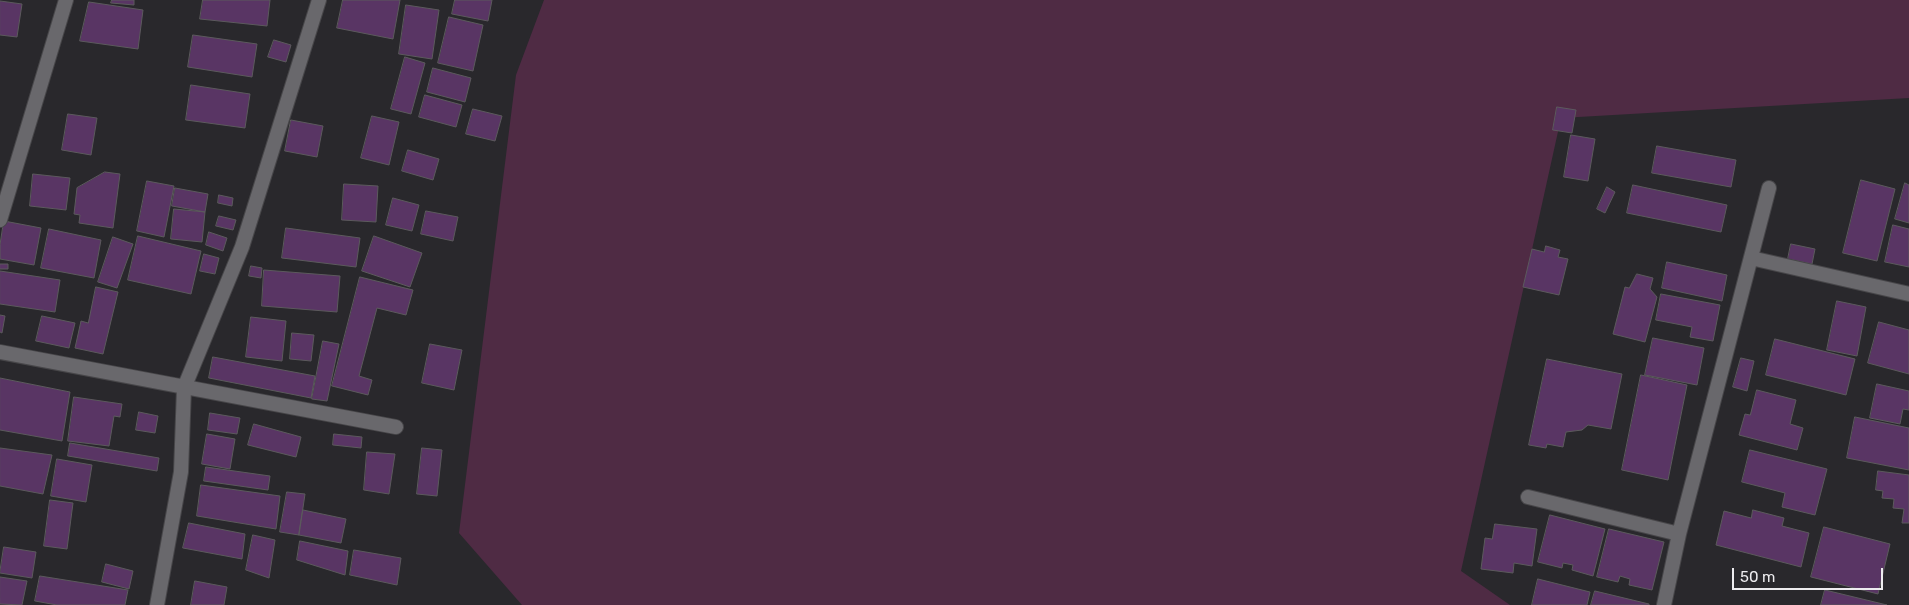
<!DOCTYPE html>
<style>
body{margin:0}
#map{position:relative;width:1909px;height:605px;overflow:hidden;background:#29282c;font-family:Rubik,sans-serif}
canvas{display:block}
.scale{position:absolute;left:1732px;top:568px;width:151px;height:22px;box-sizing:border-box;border:2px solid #edecef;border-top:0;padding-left:6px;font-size:15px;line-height:18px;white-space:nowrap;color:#edecef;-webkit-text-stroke:4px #29282c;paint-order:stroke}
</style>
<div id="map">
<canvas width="1909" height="605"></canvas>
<div class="scale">50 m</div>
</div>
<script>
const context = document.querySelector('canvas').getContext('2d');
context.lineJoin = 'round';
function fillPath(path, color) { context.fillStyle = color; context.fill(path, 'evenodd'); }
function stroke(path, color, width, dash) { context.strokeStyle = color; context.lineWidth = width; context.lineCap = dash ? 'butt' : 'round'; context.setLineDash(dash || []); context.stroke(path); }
const green = new Path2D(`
 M544 0H1909V98L1561 118 1461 571 1510 605H522L459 533 516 75Z`);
const building = new Path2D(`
 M112 0H134V5L111 3Z
 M203 0H270L267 26 200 19Z
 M343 0H400L393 39 337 28Z
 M455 0H492L488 21 452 14Z
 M0 1 22 4 17 37 0 35Z
 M89 2 143 10 138 49 80 41Z
 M406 5 439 10 432 59 399 54Z
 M449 17 483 25 473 71 438 63Z
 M193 35 257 44 252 77 188 67Z
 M274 40 291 45 286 62 268 57Z
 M405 57 425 63 411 114 391 109Z
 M433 68 471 78 465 102 427 92Z
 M191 85 250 94 245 128 186 120Z
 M425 95 462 105 456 127 419 117Z
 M1557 107 1576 110 1572 133 1553 130Z
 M473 109 502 116 495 141 466 134Z
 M68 114 97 118 91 155 62 150Z
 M372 116 399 122 389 165 361 158Z
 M291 120 323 126 317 157 285 151Z
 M1571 135 1595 139 1588 181 1564 177Z
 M1657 146 1736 160 1731 187 1652 173Z
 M408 150 439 159 433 180 402 171Z
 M105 172 120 174 113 228 79 223 80 215 74 214 77 188Z
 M33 174 70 178 66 210 30 206Z
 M1861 180 1895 189 1877 261 1843 253Z
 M147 181 174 186 164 237 137 231Z
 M1905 183 1909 185V223L1895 219Z
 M344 184 378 186 376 222 342 220Z
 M1633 185 1727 205 1721 232 1627 213Z
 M1607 187 1615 192 1605 213 1597 209Z
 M175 188 208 194 205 212 172 206Z
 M219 195 233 198 232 206 218 203Z
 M393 198 419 205 412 231 386 225Z
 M174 209 205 212 202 242 171 239Z
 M426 211 458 217 453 241 421 234Z
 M219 216 236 220 233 230 216 226Z
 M4 221 41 228 34 265 0 259V245Z
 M1893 225 1909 229V267L1885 262Z
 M286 228 360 238 356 267 282 258Z
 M49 229 101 240 94 278 41 268Z
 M209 232 227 238 223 251 206 245Z
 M138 236 201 251 191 294 128 280Z
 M374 236 422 253 410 287 362 271Z
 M113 237 133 244 117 288 98 282Z
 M1791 244 1815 249 1812 264 1788 259Z
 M1546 246 1560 250 1558 257 1568 259 1559 295 1523 287 1532 249 1544 252Z
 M204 254 219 258 215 274 200 271Z
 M1667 262 1727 275 1722 301 1662 288Z
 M0 264H8V269H0Z
 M251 266 262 268 261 278 249 276Z
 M264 270 340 276 337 312 262 306Z
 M0 271 60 280 55 312 0 304Z
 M1637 274 1653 278 1650 289 1657 297 1645 342 1613 334 1625 287 1629 288Z
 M360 277 413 290 406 315 377 308 359 376 372 380 368 395 332 386Z
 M96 287 118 292 103 354 75 348 81 321 88 323Z
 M1661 294 1720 305 1713 341 1690 337 1692 327 1656 320Z
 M1837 301 1866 307 1857 356 1827 350Z
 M0 315 5 316 2 333 0 332Z
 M42 316 75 323 69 348 36 341Z
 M251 317 286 321 282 361 246 357Z
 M1879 322 1909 330V374L1868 363Z
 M292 333 314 335 311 361 290 359Z
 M1653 338 1704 348 1697 385 1645 375Z
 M1775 339 1855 359 1846 395 1766 375Z
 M323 341 339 344 327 401 312 399Z
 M430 344 462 350 454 390 422 383Z
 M213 357 315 376 311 398 209 378Z
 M1741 358 1754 361 1747 391 1733 387Z
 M1547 359 1622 374 1611 429 1588 425 1582 430 1566 432 1563 447 1547 444 1546 448 1529 445Z
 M1641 375 1687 385 1668 480 1622 470Z
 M0 378 70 392 62 441 0 430Z
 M1877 384 1909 391V410L1903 409 1900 424 1870 418Z
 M1757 390 1796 400 1790 424 1803 428 1797 450 1739 435 1745 414 1750 415Z
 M74 397 122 404 120 417 114 416 109 446 68 441Z
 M139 412 158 416 155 433 136 430Z
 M210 413 240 418 237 434 208 430Z
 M1855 417 1909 428V470L1847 458Z
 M254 424 301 437 296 457 248 445Z
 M207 434 235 439 230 469 202 464Z
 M334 434 362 437 361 448 333 445Z
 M70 443 159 458 157 471 68 456Z
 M0 448 52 455 43 494 0 486Z
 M422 448 442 450 437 496 417 494Z
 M1750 450 1827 469 1815 515 1782 507 1785 493 1742 482Z
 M367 452 395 454 389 494 364 490Z
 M57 459 92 465 86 502 51 496Z
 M206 467 270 476 268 490 204 481Z
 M1878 471 1909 475V523H1902L1904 509 1893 508 1894 499 1882 498 1883 491 1876 490Z
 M201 485 280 496 276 529 197 516Z
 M287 492 305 494 299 535 280 532Z
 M50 500 73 503 67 549 44 546Z
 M303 510 346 519 341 543 299 535Z
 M1753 510 1784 518 1782 526 1809 533 1801 567 1716 545 1724 511 1751 518Z
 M1550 515 1605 529 1593 576 1572 570 1573 565 1563 563 1562 568 1538 562Z
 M189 523 245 534 242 559 183 548Z
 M1495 524 1537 529 1532 566 1514 563 1513 573 1481 569 1485 538 1492 539Z
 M1824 527 1890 544 1878 594 1811 577Z
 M1609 529 1664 542 1652 590 1629 585 1630 579 1620 576 1618 582 1597 577Z
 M253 535 275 540 269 578 246 570Z
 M300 541 348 551 345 575 297 560Z
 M4 547 36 552 32 578 0 573Z
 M354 550 401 558 397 585 350 575Z
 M106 564 133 571 129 589 102 582Z
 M40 576 128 590 125 605H57L35 601Z
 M0 577 27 581 22 605 0 604Z
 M1538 579 1590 592 1587 605H1532Z
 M195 581 227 587 224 605H191Z
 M1825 590 1887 605H1821Z
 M1595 591 1649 604V605H1591Z`);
const minor = new Path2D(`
 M0 220 66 0
 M1751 258 1909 294
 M0 352 396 427
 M1528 497 1679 534
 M157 605 181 472 184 388 242 247 319 0
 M1664 605 1679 534 1769 188`);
fillPath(green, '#4f2b44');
fillPath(building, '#593564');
stroke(building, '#5c5a5d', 1);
stroke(minor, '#474649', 16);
stroke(minor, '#69686c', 14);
</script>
